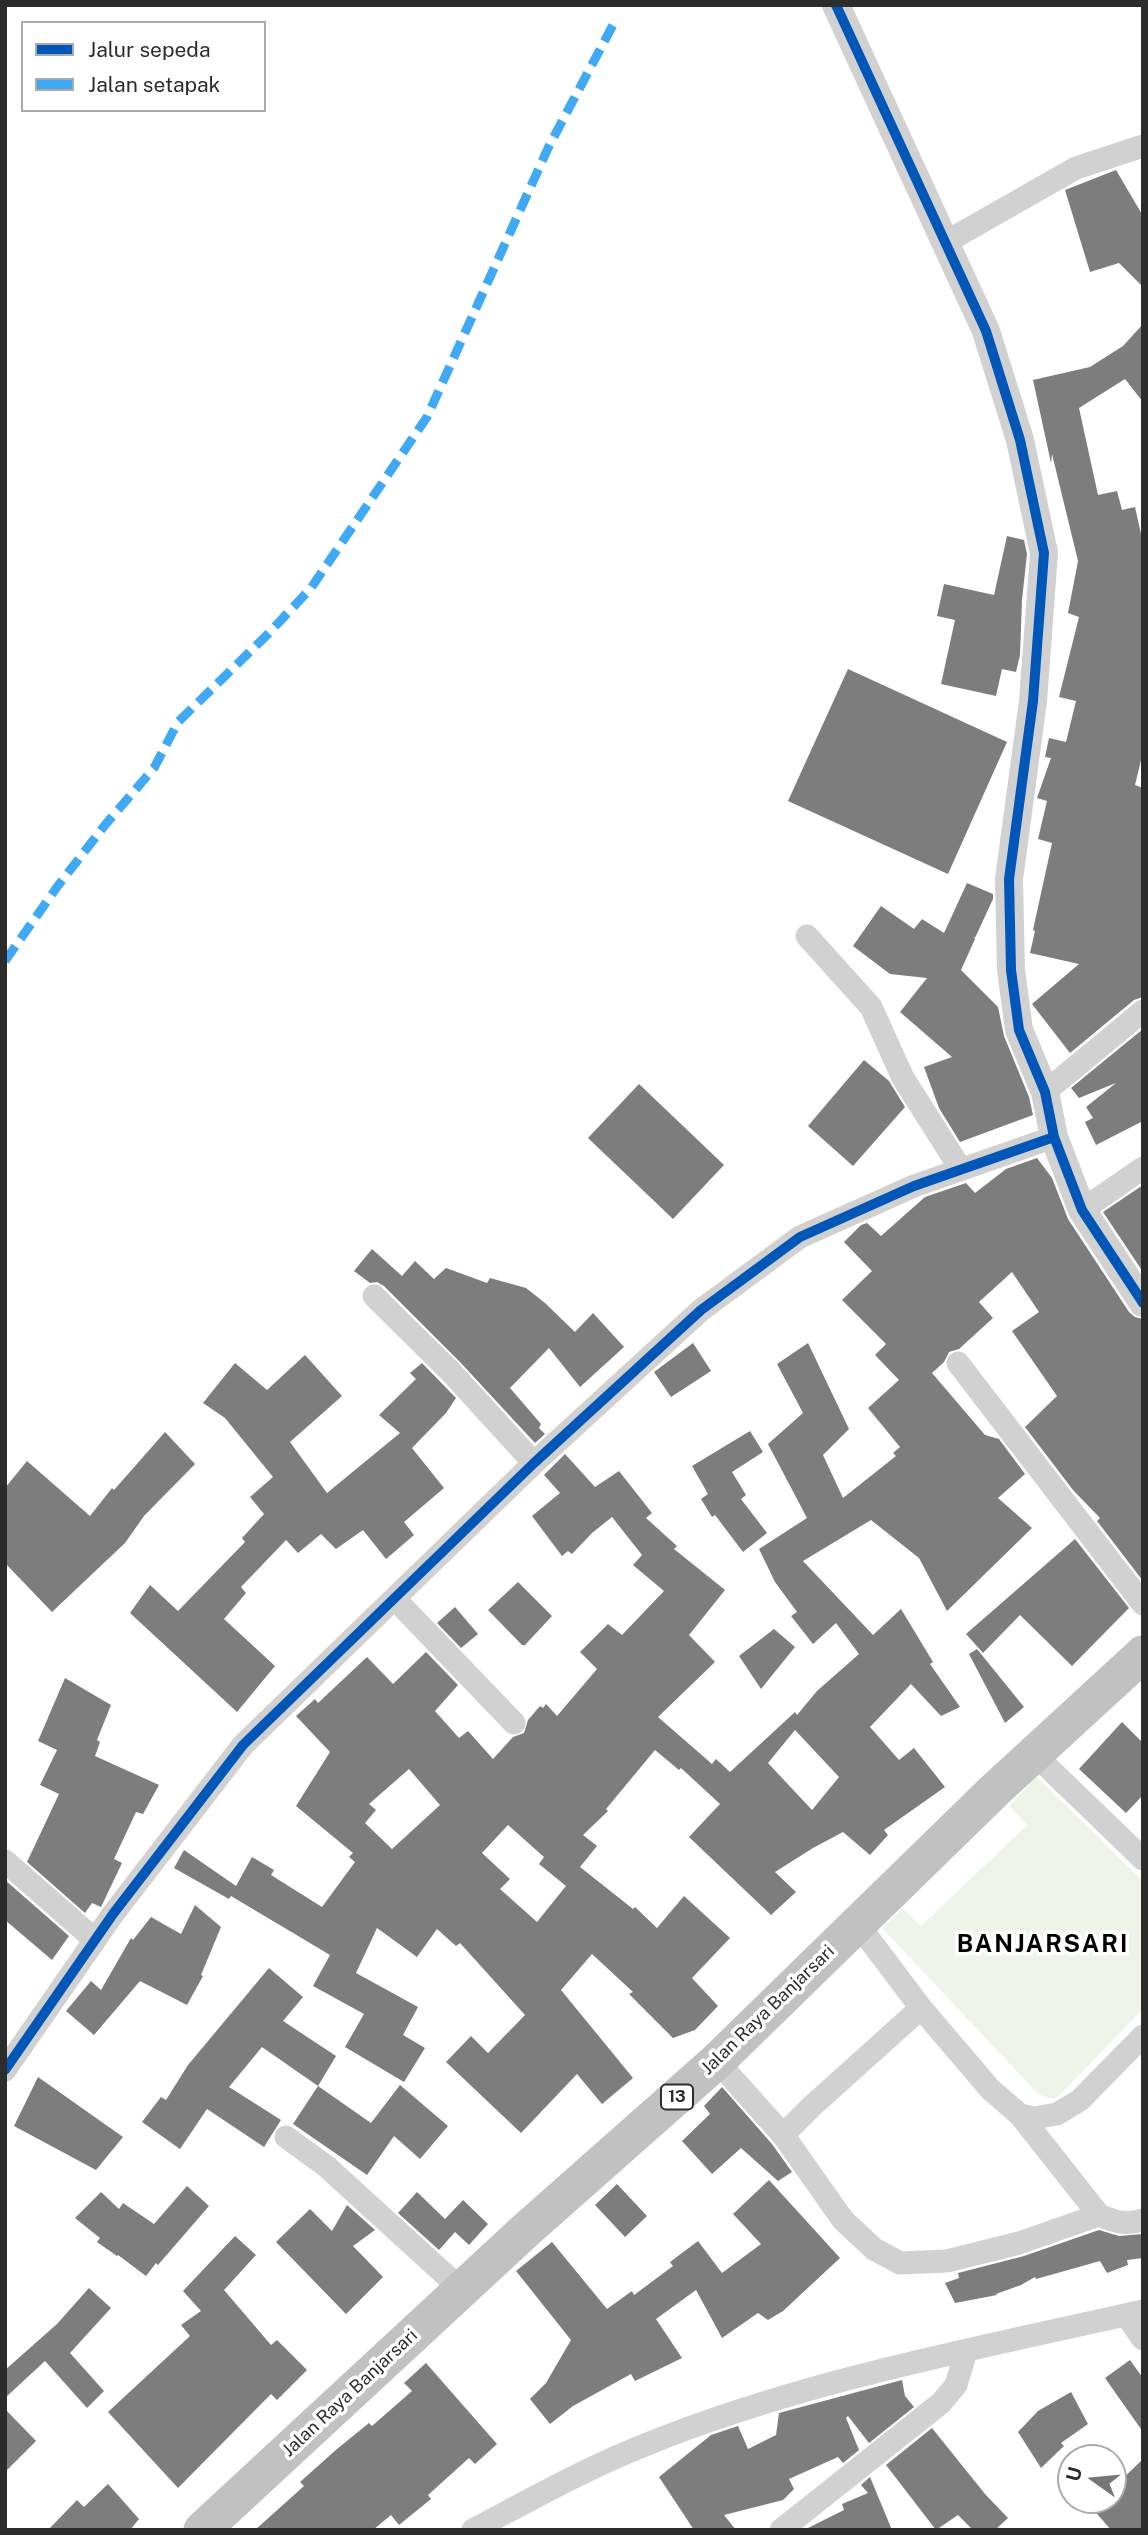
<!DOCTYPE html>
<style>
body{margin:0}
#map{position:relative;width:1148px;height:2535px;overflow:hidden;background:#fff;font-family:"Public Sans",sans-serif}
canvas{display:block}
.frame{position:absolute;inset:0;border:7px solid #2c2c2c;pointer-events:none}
.legend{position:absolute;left:21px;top:21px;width:245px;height:91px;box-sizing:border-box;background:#fff;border:2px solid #ababab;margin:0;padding:9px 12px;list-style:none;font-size:21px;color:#2c2c2c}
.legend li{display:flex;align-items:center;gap:14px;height:35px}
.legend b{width:35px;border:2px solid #ababab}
.north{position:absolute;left:1057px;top:2444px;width:70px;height:70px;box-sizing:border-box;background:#fff;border:2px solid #ababab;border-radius:50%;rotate:285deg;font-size:19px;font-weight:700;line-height:28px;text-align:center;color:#2c2c2c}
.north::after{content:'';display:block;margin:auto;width:24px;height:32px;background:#767676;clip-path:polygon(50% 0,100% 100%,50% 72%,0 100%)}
</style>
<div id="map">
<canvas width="1148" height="2535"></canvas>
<div class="frame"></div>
<ul class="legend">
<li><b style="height:9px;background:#0057b8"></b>Jalur sepeda</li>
<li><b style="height:9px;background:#3fa9f5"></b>Jalan setapak</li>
</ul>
<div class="north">U</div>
</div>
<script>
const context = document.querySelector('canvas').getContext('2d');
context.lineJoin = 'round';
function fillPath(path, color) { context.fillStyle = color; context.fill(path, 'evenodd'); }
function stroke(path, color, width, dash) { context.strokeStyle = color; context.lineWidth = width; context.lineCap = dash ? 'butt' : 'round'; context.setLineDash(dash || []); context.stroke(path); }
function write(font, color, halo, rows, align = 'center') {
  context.font = font + ' "Public Sans",sans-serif'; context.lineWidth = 7; context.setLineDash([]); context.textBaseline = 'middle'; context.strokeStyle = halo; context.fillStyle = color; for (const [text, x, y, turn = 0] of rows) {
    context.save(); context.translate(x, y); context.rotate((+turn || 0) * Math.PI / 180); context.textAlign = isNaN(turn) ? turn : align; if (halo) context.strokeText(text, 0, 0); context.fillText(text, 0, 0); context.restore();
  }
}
const green = new Path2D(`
 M1037 1777 1143 1881V2009L1058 2097 1052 2099 1038 2094 882 1928 903 1908 921 1926 1027 1825 1009 1806Z`);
const building = new Path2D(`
 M1116 170 1143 216V287L1119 263 1090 272 1065 190Z
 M1143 324V402L1125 379 1079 408 1098 495 1117 491 1122 510 1135 507 1143 543V752L1135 785 1143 788V997L1134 1000 1070 1053 1032 1004 1079 964 1030 953 1035 931 1033 930 1052 843 1038 839 1047 801 1037 798 1051 758 1045 757 1049 738 1066 742 1076 701 1059 697 1079 617 1068 613 1078 561 1052 454 1051 463 1033 380 1090 367 1123 346Z
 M1007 536 1024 540 1027 554 1022 600 1020 655 1016 672 1002 669 996 696 941 684 955 620 937 616 944 584 994 595Z
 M848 669 1007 742 948 874 788 801Z
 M967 883 993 894V899L975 938 973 935 975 939 961 970 998 1007 1004 1036 1029 1097 1033 1115 960 1142 939 1108 924 1067 952 1057 900 1012 927 978 890 974 853 946 881 906 914 929 922 919 944 933Z
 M1143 1029V1121L1096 1145 1085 1122 1093 1118 1086 1107 1116 1083 1079 1098 1071 1088Z
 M864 1060 889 1081 905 1107 853 1166 808 1126Z
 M639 1084 724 1165 673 1219 588 1138Z
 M1037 1158 1052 1178 1068 1219 1129 1312 1135 1317 1143 1319V1581L1097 1521 1100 1518 1073 1490 1025 1427 1057 1396 1012 1331 1039 1312 1012 1272 979 1302 993 1318 959 1349 949 1352 944 1362 932 1373 985 1435 999 1439 1025 1474 998 1498 1032 1528 947 1611 919 1558 871 1520 803 1561 873 1635 901 1609 933 1662 930 1664 960 1707 941 1716 911 1684 870 1727 899 1760 914 1748 945 1787 884 1830 888 1835 870 1855 843 1832 813 1848 775 1872 796 1892 771 1915 689 1837 720 1804 681 1768 679 1770 655 1750 606 1809 608 1811 583 1835 597 1846 580 1867 633 1909 635 1907 657 1928 684 1896 730 1938 692 1978 718 2006 695 2030 673 2038 629 1994 633 1992 592 1954 561 1990 633 2078 602 2104 577 2074 521 2133 446 2062 471 2036 488 2053 525 2015 460 1943 456 1946 437 1929 417 1957 377 1928 356 1973 418 2007 403 2035 425 2048 404 2082 345 2047 364 2014 313 1986 330 1955 231 1896 229 1899 174 1868 184 1850 236 1886 252 1857 274 1870 271 1875 322 1907 355 1862 349 1857 353 1853 296 1806 330 1752 296 1716 315 1699 318 1703 367 1657 393 1684 426 1652 458 1685 435 1711 459 1738 468 1731 493 1759 513 1737 524 1733 528 1720 540 1706 543 1708 546 1704 557 1716 597 1669 580 1652 608 1624 622 1635 664 1591 633 1565 642 1555 612 1517 592 1533 572 1554 568 1551 562 1556 532 1516 560 1493 544 1475 565 1454 595 1487 619 1471 652 1513 646 1518 677 1546 674 1549 725 1590 689 1635 715 1662 658 1717 712 1764 716 1759 730 1772 795 1712 797 1715 817 1691 859 1654 836 1623 813 1644 791 1616 797 1612 775 1582 759 1549 807 1518 768 1444 803 1413 777 1364 808 1343 849 1429 823 1455 843 1498 896 1456 893 1453 900 1447 868 1408 899 1380 875 1355 886 1344 842 1300 872 1271 844 1242 861 1225 867 1223 881 1236 925 1197 966 1183 975 1193 1006 1169ZM795 1730 839 1777 812 1810 768 1763ZM409 1769 440 1805 392 1849 365 1823 376 1810 369 1804ZM508 1825 544 1857 539 1864 566 1886 537 1922 500 1889 510 1879 482 1853Z
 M1143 1185V1272L1103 1212Z
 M372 1249 402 1276 415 1261 434 1279 446 1268 487 1283 490 1278 526 1288 545 1303 575 1332 593 1313 624 1347 580 1387 549 1348 510 1388 541 1424 539 1428 545 1434 535 1443 460 1362 384 1286 377 1282 370 1283 354 1271Z
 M693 1343 711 1371 671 1397 654 1372Z
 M305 1355 342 1396 290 1442 327 1493 400 1433 379 1415 416 1379 410 1373 422 1363 456 1398 446 1413 412 1448 444 1488 404 1522 414 1535 386 1559 363 1530 336 1549 321 1534 298 1553 286 1540 241 1587 246 1593 224 1619 275 1666 237 1712 130 1613 150 1585 178 1611 245 1542 242 1538 264 1514 250 1497 273 1477 225 1418 203 1403 235 1363 267 1390Z
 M750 1431 763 1452 732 1472 746 1495 741 1499 767 1533 743 1552 715 1515 712 1517 701 1499 708 1494 692 1466Z
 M165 1432 195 1464 144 1516 125 1543 52 1612 5 1563V1488L27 1461 90 1516 112 1488 114 1490Z
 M1075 1539 1129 1608 1072 1666 1020 1615 983 1653 966 1634Z
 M518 1582 552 1616 525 1645H522L488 1610Z
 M455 1607 478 1634 461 1648 437 1623Z
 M774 1629 795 1647 761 1689 739 1656Z
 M977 1649 1024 1707 1005 1723 969 1654Z
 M65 1678 111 1705 97 1740 100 1742 95 1756 159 1785 143 1814 136 1812 114 1859 122 1863 102 1905 101 1907 92 1903 85 1913 27 1862 59 1794 40 1785 57 1750 38 1741Z
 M1122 1722 1143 1743V1795L1126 1813 1079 1769Z
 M5 1880 69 1936 52 1960 5 1920Z
 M195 1905 221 1927 201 1975 203 1976 187 2005 140 1981 94 2035 66 2011 91 1981 101 1990 131 1938 133 1940 151 1917 181 1934Z
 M269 1968 303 1997 283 2021 336 2056 318 2086 262 2047 229 2087 281 2120 264 2147 207 2109 180 2149 142 2122 161 2097 166 2100 188 2065Z
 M38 2077 123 2137 96 2170 14 2126Z
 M400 2085 448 2126 420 2159 394 2136 367 2175 293 2124 318 2086 371 2123Z
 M722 2087 772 2144 792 2172 778 2181 741 2148 712 2174 682 2141 710 2114 704 2106Z
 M769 2180 840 2258 783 2311 768 2320 758 2313 722 2338 696 2290 656 2319 682 2358 635 2381 631 2374 573 2406 550 2424 530 2399 546 2383 571 2340 516 2271 552 2242 607 2309 632 2291 634 2295 673 2266 670 2262 698 2241 722 2273 761 2244 733 2214Z
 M617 2184 647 2216 625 2237 595 2205Z
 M187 2186 209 2206 158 2265 156 2263 146 2276 118 2255 117 2256 97 2242 100 2238 75 2218 101 2192 119 2209 123 2203 154 2224Z
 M417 2192 445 2219 463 2200 488 2224 469 2245 455 2232 439 2250 398 2213Z
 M347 2205 375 2230 353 2246 383 2277 346 2314 276 2242 310 2209 332 2231Z
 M1099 2230 1119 2236 1143 2234V2258L1127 2260 1128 2265 1107 2273 1100 2261 1036 2279 1035 2277 1021 2285 996 2294 997 2295 955 2303 945 2283 959 2278 958 2273 1024 2256Z
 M235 2236 256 2255 224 2290 271 2345 277 2340 307 2370 277 2400 271 2394 178 2488 108 2412 190 2336 181 2325 201 2311 183 2291Z
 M89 2288 111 2308 70 2353 104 2391 87 2408 45 2361 5 2398V2370L57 2324Z
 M1130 2360 1143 2378V2432L1105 2378Z
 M426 2363 497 2444 475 2464 469 2458 428 2495 431 2499 399 2525 391 2515 373 2530H255L304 2486 300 2482 337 2449 369 2423 372 2426 412 2391 404 2383Z
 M902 2380 905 2396 914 2407 869 2443 848 2416 846 2418 859 2450 843 2463 838 2457 789 2479 794 2489 783 2500 724 2515 736 2530H694L659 2477 711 2435 738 2426 748 2449 776 2435 779 2413Z
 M1071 2392 1088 2424 1061 2443 1064 2446 1041 2468 1018 2432 1038 2411Z
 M5 2409 36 2441 5 2472Z
 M932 2428 985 2494 1008 2518 995 2530H973L958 2515 936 2530 886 2465Z
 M1143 2459V2530H1111L1085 2500H1113V2488Z
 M870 2477 892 2530H804L844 2510 842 2504 868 2493 861 2485Z
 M108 2484 139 2519 130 2530H48L77 2500 84 2507Z`);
const minor = new Path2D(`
 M946 242 1076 168 1143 146
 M807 936 871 1007 903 1078 960 1168
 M1045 1092 1143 1011
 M1082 1210 1143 1168
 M374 1296 450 1371 534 1463
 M958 1363 1143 1604
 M395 1599 514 1723
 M1034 1754 1143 1859
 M5 1861 95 1940
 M857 1923 921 2008 990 2089 1020 2115 1034 2118 1057 2114 1080 2100 1143 2036
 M717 2061 783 2135 811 2107 921 2008
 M5 2070 113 1914 243 1745 534 1463 701 1310 800 1237 914 1186 1054 1137
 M1020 2115 1099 2215C1115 2222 1126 2225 1143 2220
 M783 2135 843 2220 874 2249 900 2263 947 2261 1019 2243 1099 2215
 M286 2137 326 2166 462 2290
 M1126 2315 1143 2339
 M473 2530C528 2501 583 2470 640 2447 801 2381 974 2349 1143 2311
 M781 2530 941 2403 956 2385 966 2351`);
const tertiary = new Path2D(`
 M836 5 986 331 1020 440 1044 553 1033 701 1009 879 1011 970 1019 1030 1045 1092 1054 1137 1082 1210 1143 1303`);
const trunk = new Path2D(`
 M202 2530 526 2230 717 2061 995 1790 1143 1654`);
const quiet = new Path2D(`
 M5 961 57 887 105 825 154 768 178 722 268 634 311 588 427 417 549 146 614 23`);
const cycleway = new Path2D(`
 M836 5 986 331 1020 440 1044 553 1033 701 1009 879 1011 970 1019 1030 1045 1092 1054 1137 1082 1210 1143 1303
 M5 2070 113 1914 243 1745 534 1463 701 1310 800 1237 914 1186 1054 1137`);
const shields = [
 [677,2097,32]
];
const shieldNames = [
 ["13",677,2097]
];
const streetNames = [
 ["Jalan Raya Banjarsari",768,2010,-44],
 ["Jalan Raya Banjarsari",350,2393,-43]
];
const districtNames = [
 ["BANJARSARI",1043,1945]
];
fillPath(green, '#eef4ea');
fillPath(building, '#7d7d7d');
stroke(minor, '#d1d1d1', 23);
stroke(tertiary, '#d1d1d1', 28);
stroke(trunk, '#c1c1c1', 37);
stroke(quiet, '#3fa9f5', 9, [18, 9]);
stroke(cycleway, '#0057b8', 10);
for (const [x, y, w] of shields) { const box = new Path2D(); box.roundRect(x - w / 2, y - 12.5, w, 25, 5); context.fillStyle = '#fff'; context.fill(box); stroke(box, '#2c2c2c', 2); }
write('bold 16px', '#2c2c2c', null, shieldNames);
write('18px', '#2c2c2c', '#fff', streetNames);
context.letterSpacing = '2px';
write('bold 24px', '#000', '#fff', districtNames);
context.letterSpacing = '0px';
</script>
